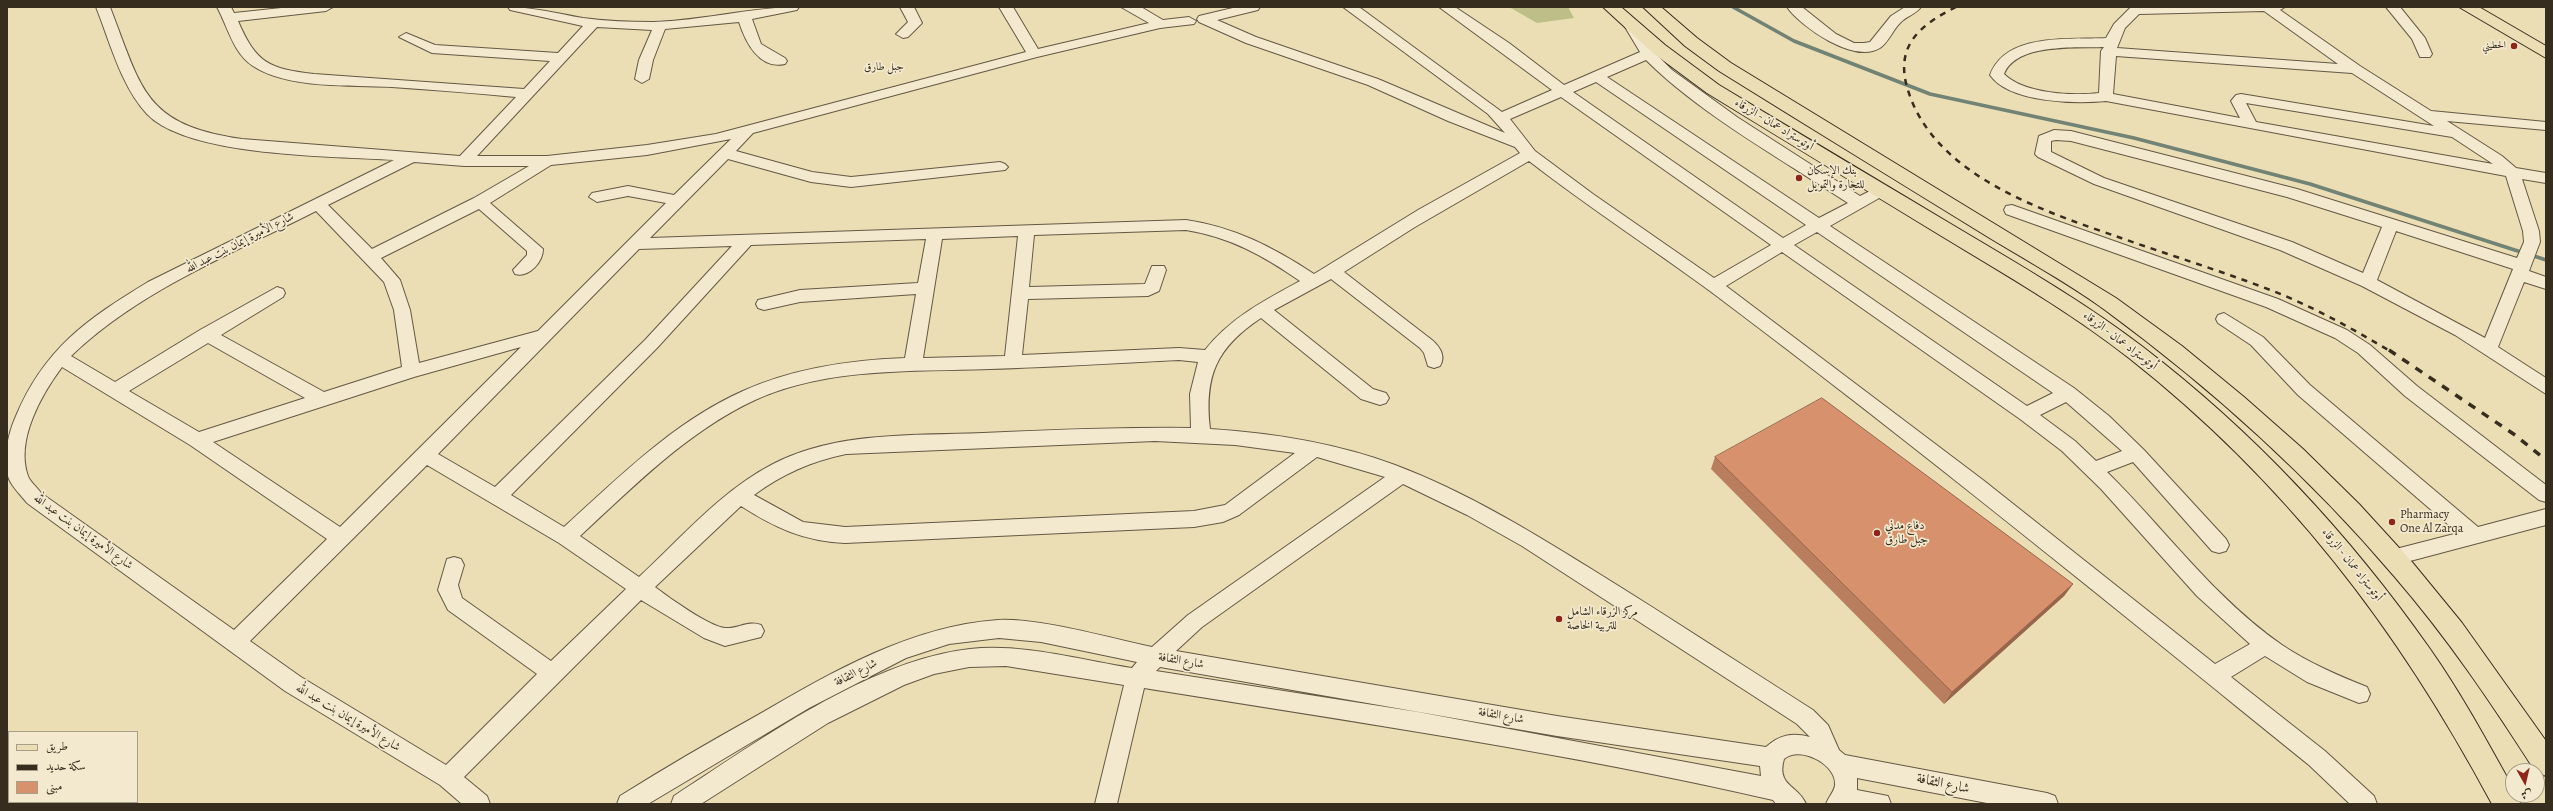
<!DOCTYPE html>
<meta charset="utf-8">
<style>
body{margin:0}
#map{position:relative;width:2553px;height:811px;overflow:hidden;background:#ebddb4;font-family:Alegreya,Amiri,serif}
canvas{display:block}
.frame{position:absolute;inset:0;border:8px solid #372d1f;pointer-events:none}
.legend{position:absolute;left:8px;top:731px;width:130px;height:72px;box-sizing:border-box;background:#f2e9ce;border:1px solid #a79e88;margin:0;padding:5px 7px;list-style:none;font-size:12px;color:#372d1f}
.legend li{display:flex;align-items:center;gap:8px;height:20px}
.legend b{width:20px;border:1px solid #a79e88}
.north{position:absolute;left:2505px;top:763px;width:40px;height:40px;box-sizing:border-box;background:#f2e9ce;border:1px solid #a79e88;border-radius:50%;rotate:172deg;font-size:11px;font-weight:700;line-height:16px;text-align:center;color:#372d1f}
.north::after{content:'';display:block;margin:auto;width:14px;height:18px;background:#8f2418;clip-path:polygon(50% 0,100% 100%,50% 72%,0 100%)}
</style>
<div id="map">
<canvas width="2553" height="811"></canvas>
<div class="frame"></div>
<ul class="legend">
<li><b style="height:5px;background:#ebddb4"></b>طريق</li>
<li><b style="height:5px;background:#372d1f"></b>سكة حديد</li>
<li><b style="height:11px;background:#d7926d"></b>مبنى</li>
</ul>
<div class="north">ش</div>
</div>
<script>
const context = document.querySelector('canvas').getContext('2d');
context.lineJoin = 'round';
function fillPath(path, color) { context.fillStyle = color; context.fill(path, 'evenodd'); }
function stroke(path, color, width, dash) { context.strokeStyle = color; context.lineWidth = width; context.lineCap = dash ? 'butt' : 'round'; context.setLineDash(dash || []); context.stroke(path); }
function write(font, color, halo, rows, align = 'center') {
  context.font = font + ' Alegreya,Amiri,serif'; context.lineWidth = 3.5; context.setLineDash([]); context.textBaseline = 'middle'; context.strokeStyle = halo; context.fillStyle = color; for (const [text, x, y, turn = 0] of rows) {
    context.save(); context.translate(x, y); context.rotate((+turn || 0) * Math.PI / 180); context.textAlign = isNaN(turn) ? turn : align; if (halo) context.strokeText(text, 0, 0); context.fillText(text, 0, 0); context.restore();
  }
}
const green = new Path2D(`
 M1509 7H1568L1574 18 1537 23Z`);
const stream = new Path2D(`
 M1733 7 1794 41 1930 94 2134 138 2310 184 2524 253
 M2531 255 2546 260`);
const minor = new Path2D(`
 M96 7H110C142 90 144 125 242 139L460 156 516 97C475 93 434 90 392 87 352 85 287 89 253 66 233 53 228 27 217 7H231L234 13 291 7H333L326 11 238 21C256 63 269 69 314 74L524 89 550 61 432 53 399 37 406 33 435 45 558 53 583 26 510 10 508 7C534 7 558 14 583 18 606 21 630 22 653 22 702 21 750 7 799 7L797 10 752 19 761 44 785 58 787 61 785 64C759 70 745 41 739 22L665 29 653 60 649 79 642 83 635 79 639 60 652 30 597 27 477 156H547L647 145 716 134 1026 52 999 7H1013L1038 49 1149 23 1121 7H1141L1163 20 1189 17 1196 21 1194 24 1160 28 1037 57 753 133 736 151 812 172 851 177 1000 162 1005 164 1008 167 1005 170 851 187 811 182 728 159 650 238 1186 220C1234 227 1273 247 1314 274L1418 210 1520 153 1515 147 1448 121 1368 85 1246 43 1199 22 1197 19 1199 16 1237 7H1260L1258 10 1217 20 1256 37 1378 79 1505 133 1488 114 1343 7H1359L1502 112 1552 90 1439 7H1455L1509 43 1564 85 1640 52 1625 27 1632 23 1637 24 1651 48 1662 47 1664 50 1657 55 1672 70 1737 117 1860 196 1878 187H1888L1891 190 1888 193 1830 226 2074 388 2109 416 2144 450 2226 539 2229 545 2226 551 2219 553 2212 551 2133 462 2107 472C2165 529 2214 598 2282 645 2309 663 2337 675 2367 687L2370 694 2367 701 2359 703 2307 682 2265 656 2231 677 2325 751 2374 796 2377 804H2350L2309 765C2111 605 1914 444 1710 291 1650 247 1588 207 1529 161L1415 227 1344 272 1432 340C1440 347 1446 356 1440 366L1434 368 1428 366 1424 353 1420 348 1331 279 1274 310 1373 389 1386 393 1389 398 1386 403 1380 405 1361 399 1261 318C1216 348 1204 376 1210 429 1273 433 1336 443 1395 465 1469 493 1535 534 1601 575 1672 619 1742 665 1813 710L1828 725 1839 750 1845 755 2047 793 2055 796 2058 804H1992L1857 778V790L1888 796 1891 804H1826C1828 798 1835 790 1835 785 1837 764 1799 745 1784 759 1776 786 1798 785 1806 804H1776L1773 800C1565 752 1354 722 1144 688L1117 804H1095L1124 685 1006 666 969 667 934 674 904 685 828 723 701 804H671L674 796C757 742 869 660 970 649 1021 643 1081 660 1132 668L1137 662 1041 642 999 638 949 644 906 658 809 708 648 804H617L620 796C665 768 711 741 758 715 832 672 911 626 998 620 1040 618 1109 638 1152 647L1188 615 1385 477 1317 457 1239 515 1223 522 1194 527 845 543C804 541 775 528 741 506L655 587C668 597 710 627 725 628 738 629 748 620 761 625L764 631 761 637 725 646 704 638 641 600 464 777 487 796 490 804H462L440 785 285 691 27 503C21 495 13 488 9 479 2 460 8 434 16 416 44 349 87 319 148 282L394 160C333 156 188 157 147 114 121 86 110 42 96 7ZM1646 60C1700 114 1783 160 1848 203L1819 218 1607 77ZM1596 82 1806 225 1783 238 1573 92ZM1561 97 1771 245 1714 278 1593 194 1535 151 1510 119ZM731 139 674 195 628 186 592 193 589 197 597 202 628 196 666 203 538 331 419 363 410 310 400 280 381 258 479 209 527 251V255L513 270 515 274C529 278 543 262 543 249L490 203 551 165 647 155ZM414 162 464 166H529L474 198 372 249 328 205ZM316 211 384 282 394 310 402 367 324 392 221 335 283 297 285 293 283 289 277 287 200 330 115 382 71 356C140 290 232 254 316 211ZM1186 230C1230 237 1264 256 1300 281 1265 300 1230 318 1205 350L1179 348 1022 355 1028 299 1148 296 1159 291 1166 270 1164 266H1152L1145 284 1029 287 1034 235ZM1817 232 2053 393 2027 406 1794 245ZM1018 236 1005 356 923 358 942 239ZM926 239 918 283 800 290 758 300 756 304 758 308 764 310 800 302 916 294 905 358C850 360 794 368 743 391 675 421 619 477 564 527L511 495 657 348 751 245ZM732 246 645 340 495 487 438 454 639 249ZM1782 252 2020 419 2062 451 2101 489 2197 596 2250 644 2215 664 1983 480 1726 286ZM208 343 305 398 199 432 129 391ZM521 347 340 527 213 442 414 377ZM1179 360 1198 362 1190 394 1191 428C1122 427 1052 430 983 433 912 436 837 431 773 464 721 491 681 538 639 577L580 536C633 487 688 431 755 400 828 367 911 372 990 369 1053 367 1116 363 1179 360ZM62 367 190 445 327 539 234 630 41 493C37 487 30 482 28 476 15 440 42 394 62 367ZM2066 402 2122 451 2096 461 2075 441 2040 415ZM1155 441 1235 445 1295 453 1225 505 1194 511 845 527 803 522 754 495C782 474 812 461 846 454ZM427 465 559 543 626 589 551 661 462 598 458 585 464 565 461 559 454 557 447 559 438 590 448 610 537 674 446 765 301 677 250 641ZM1403 484 1467 515 1522 546 1797 724 1810 737C1792 732 1779 735 1766 747L1557 716 1176 651 1202 627ZM1160 667 1557 736 1760 766 1761 776 1418 712 1156 671Z
 M900 7H914L922 23 908 37 903 38 896 34 908 22Z
 M1787 7H1802L1836 34 1854 43H1864L1870 42 1891 16 1905 7H1921C1916 14 1907 16 1901 22 1893 29 1889 42 1880 48 1854 64 1801 27 1787 7Z
 M2131 7H2285L2280 10 2360 66 2431 111 2546 122V130L2447 121 2502 156 2516 168 2546 173V183L2522 179 2539 231 2540 242 2529 271 2546 277V289L2524 282 2498 347 2546 378V394L2455 335 2362 286 2280 250 2094 184 2038 157 2035 154 2039 136 2054 130 2071 131 2297 189 2517 258 2524 242 2523 231 2506 176 2106 101C2076 104 2009 103 1990 75 2006 32 2070 40 2106 38L2114 24ZM2264 11 2338 64 2117 48 2125 28 2139 14ZM2104 47 2101 51 2099 93C2073 96 2024 94 2004 74 2016 43 2076 48 2104 47ZM2116 56 2352 73 2434 126 2241 94 2236 95 2231 101 2240 118 2113 94ZM2246 103 2452 137 2493 164 2256 122ZM2056 140 2071 141 2287 197 2382 227 2363 273 2292 242 2104 178 2051 152V141ZM2396 231 2513 269 2485 338 2377 280Z
 M2386 7H2400L2425 38 2432 54 2430 57H2420L2412 39Z
 M2012 205 2278 299 2347 330 2370 345 2417 386 2546 485V502L2539 500 2405 396 2358 353 2335 338 2266 307 2006 214 2004 210 2006 206Z
 M2224 313 2263 337 2310 385 2478 527 2546 509V525L2395 565 2388 563 2385 557 2388 551 2458 533 2298 395 2251 345 2218 323 2216 319 2218 315Z`);
const major = new Path2D(`
 M2459 7H2479L2546 46V58Z`);
const highway = new Path2D(`
 M1603 7H1621L1665 45 1719 85C1798 133 1877 180 1956 227 2020 265 2084 302 2143 347 2254 432 2350 535 2430 649 2461 693 2487 741 2513 788V795H2517L2521 804H2492C2398 628 2286 482 2129 358 2070 312 2006 275 1943 237 1864 189 1785 141 1707 93L1653 53Z
 M1643 7H1661L1697 38 1731 63 2116 298 2182 346 2244 397 2303 449 2359 504 2412 562 2462 623 2546 741V776L2535 771C2492 704 2447 637 2394 576 2309 476 2211 388 2105 310 2064 280 2018 256 1975 229 1889 176 1804 124 1719 71L1685 46Z`);
const railFar1 = new Path2D(`
 M1956 7C1922 24 1895 44 1907 87 1932 176 2044 211 2121 238 2175 257 2231 274 2283 295 2321 311 2356 331 2390 351`);
const rail = new Path2D(`
 M2389 350 2515 435 2546 460`);
const wall = new Path2D(`
 M1715 457 2073 584 2064 596 1944 704 1711 469Z`);
const shadedWall = new Path2D(`
 M2073 584 2064 596 1944 704 1952 692Z`);
const building = new Path2D(`
 M1822 398 2073 584 1952 692 1715 457Z`);
const markers = [
 [2514,46,4,"#8f2418"],
 [1799,178,4,"#8f2418"],
 [2392,522,4,"#8f2418"],
 [1877,533,4,"#8f2418"],
 [1559,619,4,"#8f2418"]
];
const farPoinames = [
 ["الحطيني",2506,46]
];
const farNeighbourhoodnames = [
 ["جبل طارق",884,67]
];
const streetNames = [
 ["أوتوستراد عمان - الزرقاء",1774,125,31],
 ["شارع الأميرة إيمان بنت عبد الله",240,243,-27],
 ["أوتوستراد عمان - الزرقاء",2120,341,37],
 ["شارع الأميرة إيمان بنت عبد الله",83,532,36],
 ["أوتوستراد عمان - الزرقاء",2352,565,51],
 ["شارع الثقافة",1181,661,10],
 ["شارع الثقافة",856,673,-27],
 ["شارع الثقافة",1501,716,10],
 ["شارع الأميرة إيمان بنت عبد الله",348,718,31]
];
const poiNames = [
 ["بنك الإسكان",1807,171],
 ["للتجارة والتمويل",1807,185],
 ["Pharmacy",2400,515],
 ["One Al Zarqa",2400,529],
 ["دفاع مدني",1885,526],
 ["جبل طارق",1885,540],
 ["مركز الزرقاء الشامل",1567,612],
 ["للتربية الخاصة",1567,626]
];
const nearStreetnames = [
 ["شارع الثقافة",1943,784,12]
];
fillPath(green, '#bebf88');
stroke(stream, '#718374', 3.5);
stroke(minor, '#645944', 2);
stroke(major, '#372d1f', 2);
stroke(highway, '#372d1f', 2);
fillPath(minor, '#f2e9ce');
fillPath(major, '#ebddb4');
fillPath(highway, '#ebddb4');
stroke(railFar1, '#372d1f', 2.5, [6, 6]);
stroke(rail, '#372d1f', 3.5, [8, 8]);
fillPath(wall, '#b97e5e');
fillPath(shadedWall, '#96664c');
fillPath(building, '#d7926d');
stroke(building, '#96664c', 1);
for (const [x, y, r, color] of markers) { const dot = new Path2D(); dot.arc(x, y, r, 0, 2 * Math.PI); context.fillStyle = color; context.fill(dot); stroke(dot, '#f2e9ce', 1.5); }
write('10px', '#372d1f', '#f2e9ce', farPoinames, 'right');
write('11px', '#372d1f', '#f2e9ce', farNeighbourhoodnames);
write('12px', '#372d1f', '#f2e9ce', streetNames);
write('12px', '#372d1f', '#f2e9ce', poiNames, 'left');
write('14px', '#372d1f', '#f2e9ce', nearStreetnames);
</script>
